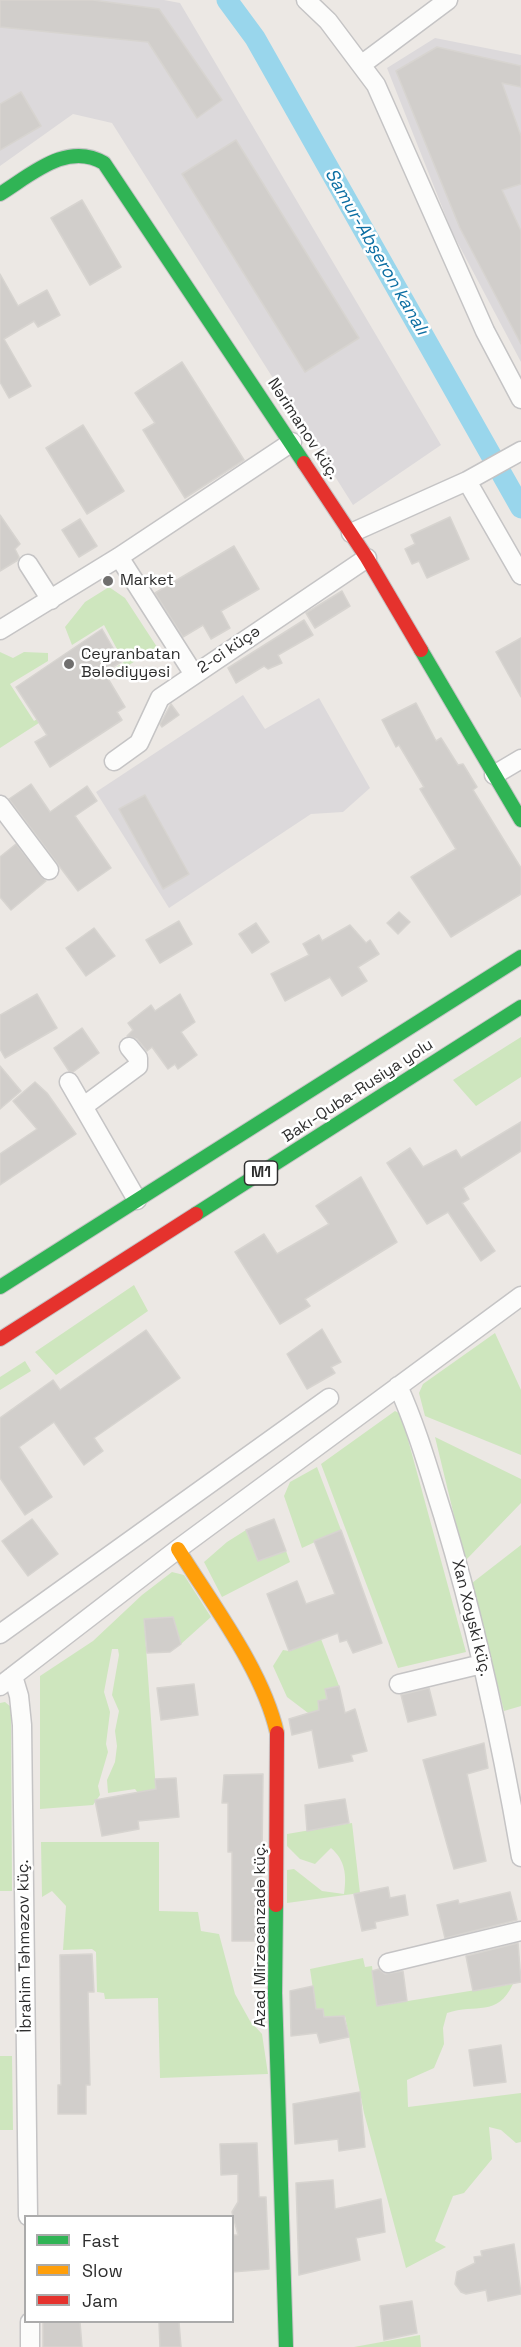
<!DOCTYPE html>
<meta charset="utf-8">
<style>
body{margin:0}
#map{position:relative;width:521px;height:2347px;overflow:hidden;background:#ece8e4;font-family:"Space Grotesk",sans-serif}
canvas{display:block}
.legend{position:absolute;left:24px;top:2215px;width:210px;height:108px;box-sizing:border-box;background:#fff;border:2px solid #ababab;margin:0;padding:8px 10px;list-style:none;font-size:18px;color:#2e2e2e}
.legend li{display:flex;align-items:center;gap:12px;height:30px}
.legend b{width:30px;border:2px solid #ababab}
</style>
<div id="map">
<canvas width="521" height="2347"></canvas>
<ul class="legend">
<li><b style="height:8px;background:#30b455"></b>Fast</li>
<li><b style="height:8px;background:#ff9f0a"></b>Slow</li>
<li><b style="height:8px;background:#e5322d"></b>Jam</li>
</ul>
</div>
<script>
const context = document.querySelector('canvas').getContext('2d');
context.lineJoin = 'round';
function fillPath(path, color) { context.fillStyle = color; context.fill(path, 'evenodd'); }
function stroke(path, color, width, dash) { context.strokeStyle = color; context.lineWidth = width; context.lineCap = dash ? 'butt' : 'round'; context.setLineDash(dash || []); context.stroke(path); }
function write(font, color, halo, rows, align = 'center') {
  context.font = font + ' "Space Grotesk",sans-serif'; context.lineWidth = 5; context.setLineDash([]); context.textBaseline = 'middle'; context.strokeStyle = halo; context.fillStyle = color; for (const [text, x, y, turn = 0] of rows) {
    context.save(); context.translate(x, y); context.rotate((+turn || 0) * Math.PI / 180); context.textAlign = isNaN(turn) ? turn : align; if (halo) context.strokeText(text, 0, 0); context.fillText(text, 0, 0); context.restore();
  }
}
const industrial = new Path2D(`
 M0 0H164L180 3 441 445 353 505 112 123 73 114 0 166Z
 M435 38 521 55V362L452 232 387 68Z
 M243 695 265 729 319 698 370 788 343 812 311 814 169 908 96 792Z`);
const green = new Path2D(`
 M109 587 125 598 157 647 0 748V652L13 658 24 652 48 653V661L10 684 34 721 124 662 104 625 72 645 65 627 85 602Z
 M521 1037V1077L476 1106 453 1080Z
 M134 1285 148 1311 56 1375 35 1352Z
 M495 1333 521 1390V1455L425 1416 419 1393 423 1384Z
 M25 1361 31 1371 0 1390V1377Z
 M395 1411 401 1414 466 1652 398 1668 321 1464Z
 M435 1437 521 1479V1503L465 1561Z
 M317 1467 341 1530 302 1548 284 1496 290 1482Z
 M246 1530 258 1561 286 1551 290 1562 222 1597 204 1562 227 1542Z
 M521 1545V1706L504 1711 472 1583Z
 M172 1572 184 1575 211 1617 181 1644 173 1617 144 1619 156 1791 138 1793 135 1789 108 1793 107 1780 115 1762 117 1746 115 1731 119 1711 112 1695 119 1655 118 1649H112L104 1692 110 1712 106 1744 108 1752 98 1786 100 1795 93 1805 40 1809V1676L93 1641 142 1595Z
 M321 1639 339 1686 325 1689 327 1699 318 1701 321 1718 316 1719 287 1697 273 1666 283 1650 289 1651Z
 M5 1702 11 1707 12 1891H0V1703Z
 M352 1823 360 1893 287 1903V1870L294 1869 322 1891 344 1894C347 1875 345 1860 331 1848L315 1864 300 1859 287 1846V1834Z
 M41 1842H159V1911L198 1912 201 1931 219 1934 235 1994 250 2021 262 2034 268 2074 160 2078 158 1998 105 1999 104 1993 97 1992 96 1952 92 1949 63 1950 66 1906 52 1891 42 1897Z
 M363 1958 365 1967 372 1966 377 2006 513 1984C497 2018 476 2003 447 2013L443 2028 444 2044 434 2068 407 2080 408 2107 521 2093V2142L516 2143 501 2130 489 2127 492 2159 464 2193 453 2196 435 2241 446 2247 406 2268 364 2113 345 2016 324 2017 323 2009H316L310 1969Z
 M0 2056H12L13 2130H0Z
 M420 2335 421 2347H354Z`);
const canal = new Path2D(`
 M227 0 255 38 521 508`);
const building = new Path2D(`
 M0 0H93L159 9 222 100 197 118 148 42 0 27Z
 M437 47 521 66V87L502 83 521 136V184L502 190 521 231V344L460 228 396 71Z
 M21 92 41 126 0 150V104Z
 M236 140 359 338 305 372 182 174Z
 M82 200 121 267 90 285 51 218Z
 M0 274 18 306 47 290 60 315 38 327 34 321 4 339 31 386 9 398 0 382Z
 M182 362 244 460 185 498 143 430 155 423 135 393Z
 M83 425 124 491 87 514 46 448Z
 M0 515 20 544 15 549 19 557 18 560 0 571Z
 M450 517 469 559 427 578 419 561 412 564 405 549 415 544 411 535Z
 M80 519 97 546 79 557 62 530Z
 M234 546 259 589 221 611 230 628 211 639 203 625 183 637 155 593Z
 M342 591 350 606 315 628 306 613Z
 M304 620 313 635 278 655 282 663 268 669 264 666 236 683 228 668Z
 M102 629 121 662 104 672 125 707 117 712 122 720 50 767 35 742 47 735 16 687Z
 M521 638V697L496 652Z
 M416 703 436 741 441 738 458 765 463 764 477 787 473 790 521 868V894L451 937 411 877 456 849 420 789 424 787 399 745 396 747 382 720Z
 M171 704 179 715 162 727 160 724Z
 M31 784 50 812 87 786 97 801 75 816 111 868 78 891 9 799Z
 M145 795 189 874 163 889 119 809Z
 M16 844 46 881 11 910 0 897V857Z
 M399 912 410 922 398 934 387 923Z
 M179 921 192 944 160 963 146 940Z
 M256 923 269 942 252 953 239 934Z
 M350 925 366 943 370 940 379 954 358 967 367 981 342 996 330 977 285 1001 271 974 309 955 303 944 319 935 322 941Z
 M94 928 115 956 86 976 66 948Z
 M37 994 57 1028 5 1058 0 1049V1015Z
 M180 994 195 1022 181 1032 197 1055 178 1069 175 1064 168 1069 152 1047 147 1051 137 1039 127 1036 133 1030 128 1023 151 1005 155 1011Z
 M82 1028 99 1053 73 1072 69 1071 54 1048Z
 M0 1066 21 1091 0 1109Z
 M35 1082 47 1093 76 1134 0 1185V1154L37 1129 13 1101Z
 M521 1122V1151L463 1188 469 1199 462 1203 495 1251 481 1261 448 1212 427 1224 387 1163 410 1148 423 1167 456 1150 461 1158Z
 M361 1177 397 1242 305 1299 310 1306 280 1324 235 1252 264 1234 277 1254 329 1224 316 1206Z
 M322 1329 341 1362 331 1367 335 1373 307 1389 287 1354Z
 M146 1330 180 1378 94 1438 103 1451 84 1465 54 1422 19 1447 52 1497 25 1515 0 1478V1418L53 1380 60 1390Z
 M32 1519 58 1554 28 1576 2 1541Z
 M274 1519 286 1551 258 1561 246 1530Z
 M341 1530 382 1643 353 1653 347 1640 340 1642 338 1633 289 1651 267 1594 297 1581 306 1604 335 1594 314 1541Z
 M173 1617 181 1644 170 1652 147 1653 144 1619Z
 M194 1684 198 1715 161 1720 157 1688Z
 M339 1686 345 1713 355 1709 367 1751 351 1755 353 1761 319 1768 312 1730 292 1735 289 1719 319 1710 318 1701 327 1699 325 1689Z
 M429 1688 436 1715 408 1722 401 1695Z
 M484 1743 488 1768 467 1774 486 1861 454 1869 423 1760Z
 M263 1774 261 1941H232V1852H228V1803H222L224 1775Z
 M176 1778 179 1817 138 1821 139 1829 102 1836 95 1800 156 1789 155 1779Z
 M345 1799 349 1823 307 1831 305 1805Z
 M388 1887 390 1898 405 1895 408 1915 375 1922 376 1928 362 1931 354 1894Z
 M510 1892 517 1920 445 1938 437 1905 458 1900 459 1904Z
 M518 1943 521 1982 473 1991 466 1956Z
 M92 1954 94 1992H88L90 2085H86V2114H58V2085H61L60 1955Z
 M379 1969 385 1974 403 1971 407 2001 377 2006 372 1971Z
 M313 1986 316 2009H323L324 2017 344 2016 349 2037 320 2043 317 2033 291 2036 290 1991Z
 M501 2045 506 2082 474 2086 469 2050Z
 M360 2092 365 2147 339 2151 338 2139 295 2144 293 2104Z
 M257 2143 259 2197H266L269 2269 232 2272V2235H238L232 2212 238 2202V2174L221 2175 220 2144Z
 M333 2180 335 2209 381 2199 385 2232 356 2238 360 2260 299 2275 296 2183Z
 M514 2244 521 2294 488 2301 486 2290 466 2294 461 2292 455 2284 457 2272 475 2263 474 2257 482 2256 481 2251Z
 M412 2301 417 2333 384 2340 380 2306Z
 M43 2322H80L82 2347H43Z
 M159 2322H179L181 2347H160Z`);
const street = new Path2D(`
 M306 0 328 21 376 85 485 331 521 399
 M361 65 448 0
 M467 481 521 575
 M351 533 467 481 521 451
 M119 557 193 673
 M28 564 51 600
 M0 630 119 557 292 442
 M114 761 139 743 160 698 367 558
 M494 775 521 759
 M0 805 49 870
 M69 1082 137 1200
 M84 1106 138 1066V1058L129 1047
 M398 1386C417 1428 429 1471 443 1515 477 1627 501 1741 521 1857
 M0 1634 329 1398
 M13 1676 19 1696 22 1725 28 2216
 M399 1684 482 1664
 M0 1686 178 1549 521 1296
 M388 1963 521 1931
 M30 2322V2347`);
const fast = new Path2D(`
 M0 194C31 175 67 141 104 163L304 463
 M421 650 521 820
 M196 1214 521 1007
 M0 1287 521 957
 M276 1905 275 1993 286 2347`);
const slow = new Path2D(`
 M178 1549C212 1604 263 1670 277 1733`);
const jam = new Path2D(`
 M304 463 367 558 421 650
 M0 1339 196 1214
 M276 1905 277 1733`);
const markers = [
 [108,581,6,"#706f6e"],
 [69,664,6,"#706f6e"]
];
const shields = [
 [261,1173,33]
];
const shieldNames = [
 ["M1",261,1173]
];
const streetNames = [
 ["Nərimanov küç.",303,429,57],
 ["2-ci küçə",229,650,-34],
 ["Bakı-Quba-Rusiya yolu",358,1091,-33],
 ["Xan Xoyski küç.",471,1618,76],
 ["Azad Mirzəcanzadə küç.",261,1935,-90],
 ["İbrahim Təhməzov küç.",25,1946,-91]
];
const poiNames = [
 ["Market",120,581],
 ["Ceyranbatan",81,655],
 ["Bələdiyyəsi",81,673]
];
const waterNames = [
 ["Samur-Abşeron kanalı",376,252,60]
];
fillPath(industrial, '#dcd9db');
fillPath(green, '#cee6be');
stroke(canal, '#99d6ec', 21);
fillPath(building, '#d1cecb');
stroke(building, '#d7d4d0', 1.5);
stroke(street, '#c5c4c5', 21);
stroke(fast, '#c5c4c5', 16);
stroke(slow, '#c5c4c5', 16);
stroke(jam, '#c5c4c5', 16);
stroke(street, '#fcfcfb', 18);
stroke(fast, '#30b455', 14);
stroke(slow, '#ff9f0a', 14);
stroke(jam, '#e5322d', 14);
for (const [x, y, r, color] of markers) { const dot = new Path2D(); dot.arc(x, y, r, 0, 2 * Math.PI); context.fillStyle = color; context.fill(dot); stroke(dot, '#fff', 2); }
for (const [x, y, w] of shields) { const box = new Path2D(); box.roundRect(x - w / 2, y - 12, w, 24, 4.5); context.fillStyle = '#fff'; context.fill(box); stroke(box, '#2e2e2e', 1.5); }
write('bold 15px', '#2e2e2e', null, shieldNames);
write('16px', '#2e2e2e', '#fff', streetNames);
write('16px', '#2e2e2e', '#fff', poiNames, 'left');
write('italic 18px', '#0d6fa3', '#fff', waterNames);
</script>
